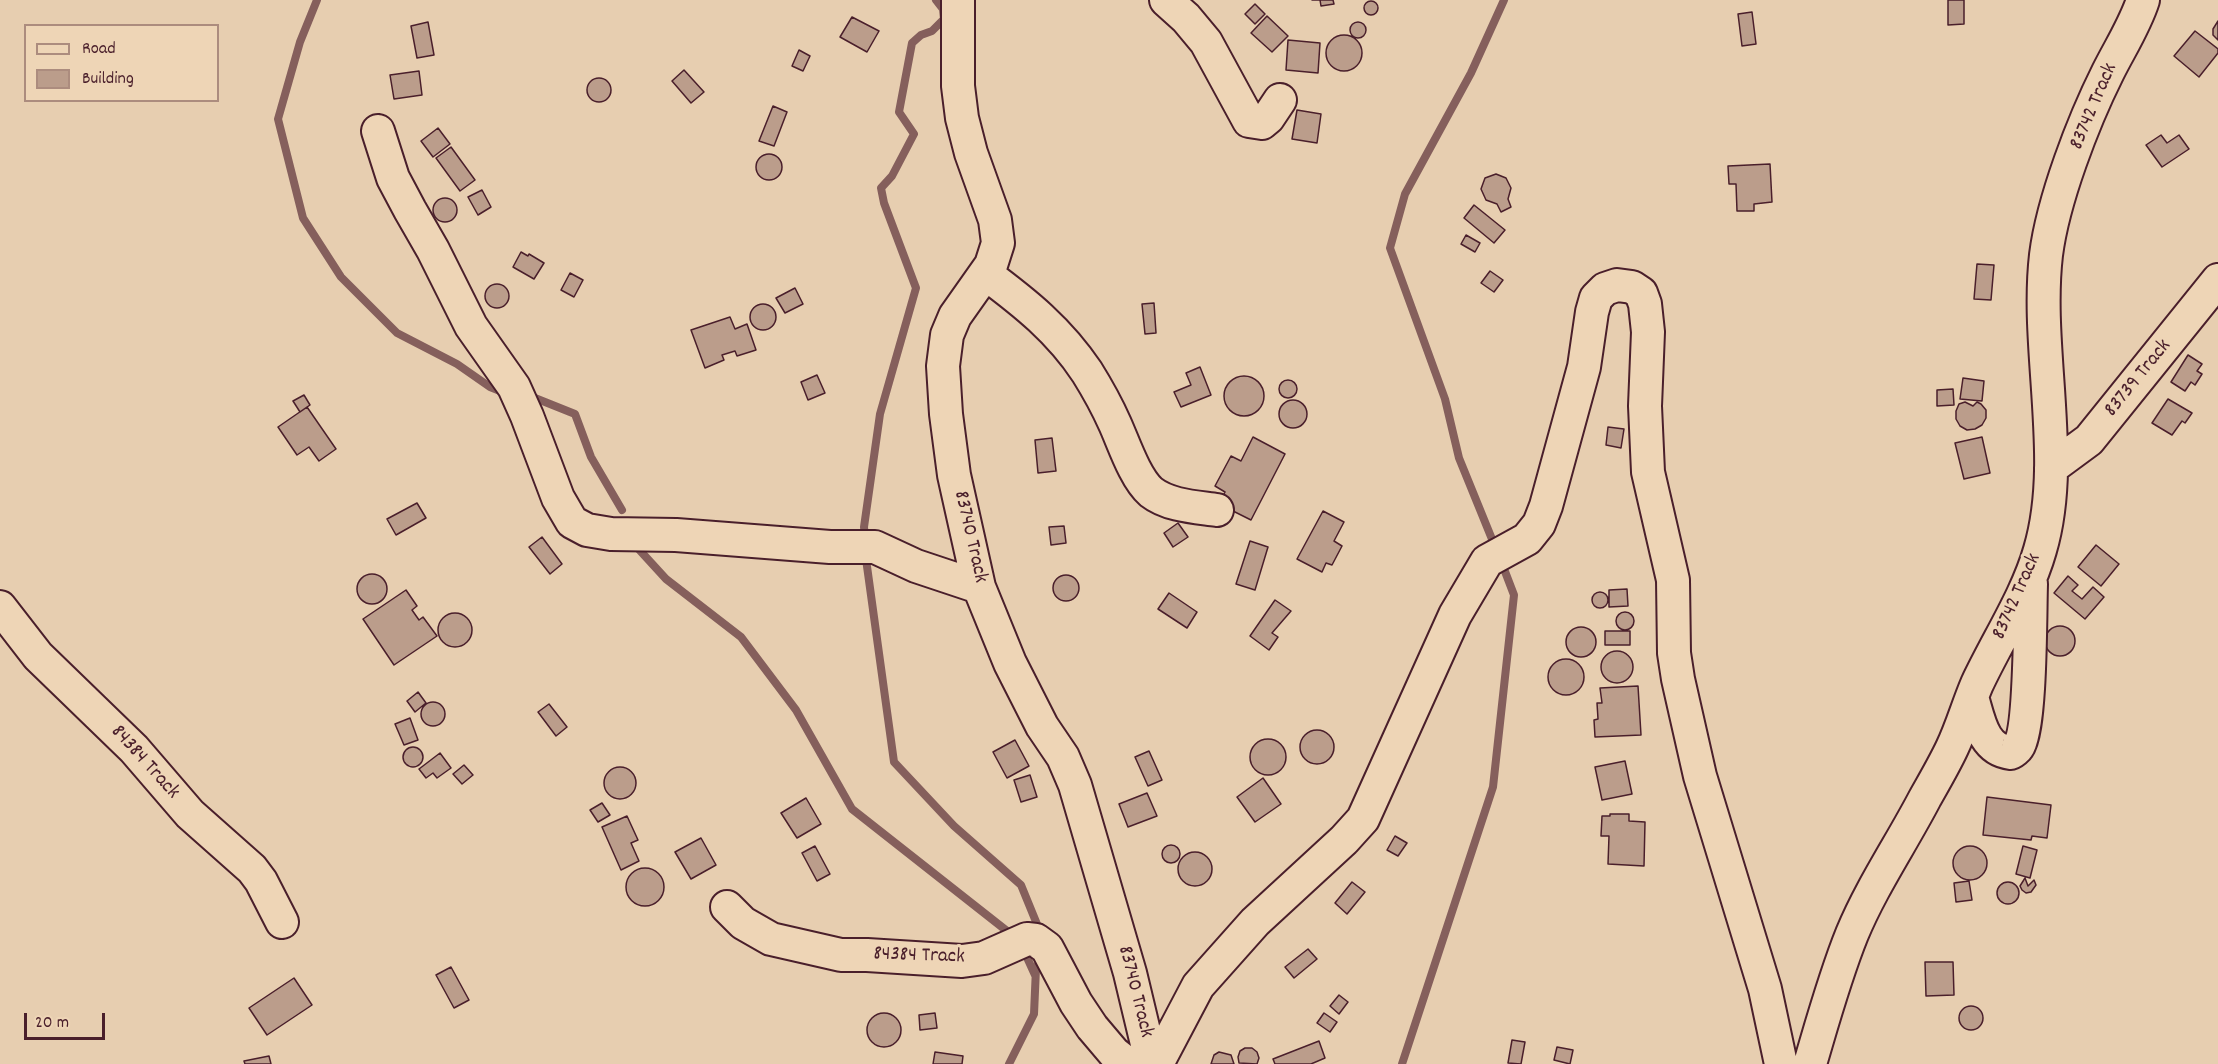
<!DOCTYPE html>
<style>
body{margin:0}
#map{position:relative;width:2218px;height:1064px;overflow:hidden;background:#e7ceb0;font-family:Dekko,sans-serif}
canvas{display:block}
.legend{position:absolute;left:24px;top:24px;width:195px;height:78px;box-sizing:border-box;background:#eed5b6;border:2px solid #ac8c7e;margin:0;padding:8px 10px;list-style:none;font-size:18px;color:#4a1f2b}
.legend li{display:flex;align-items:center;gap:12px;height:30px}
.legend b{width:30px;border:2px solid #ac8c7e}
.scale{position:absolute;left:24px;top:1013px;width:81px;height:27px;box-sizing:border-box;border:3px solid #4a1f2b;border-top:0;padding-left:8px;font-size:18px;line-height:21px;white-space:nowrap;color:#4a1f2b;-webkit-text-stroke:4px #eed5b6;paint-order:stroke}
</style>
<div id="map">
<canvas width="2218" height="1064"></canvas>
<ul class="legend">
<li><b style="height:8px;background:#eed5b6"></b>Road</li>
<li><b style="height:16px;background:#bb9d8b"></b>Building</li>
</ul>
<div class="scale">20 m</div>
</div>
<script>
const context = document.querySelector('canvas').getContext('2d');
context.lineJoin = 'round';
function stroke(path, color, width, dash) { context.strokeStyle = color; context.lineWidth = width; context.lineCap = dash ? 'butt' : 'round'; context.setLineDash(dash || []); context.stroke(path); }
function fillPath(path, color) { context.fillStyle = color; context.fill(path, 'evenodd'); }
function write(font, color, halo, rows, align = 'center') {
  context.font = font + ' Dekko,sans-serif'; context.lineWidth = 6; context.setLineDash([]); context.textBaseline = 'middle'; context.strokeStyle = halo; context.fillStyle = color; for (const [text, x, y, turn = 0] of rows) {
    context.save(); context.translate(x, y); context.rotate((+turn || 0) * Math.PI / 180); context.textAlign = isNaN(turn) ? turn : align; if (halo) context.strokeText(text, 0, 0); context.fillText(text, 0, 0); context.restore();
  }
}
const stream = new Path2D(`
 M317 0 300 42 278 119 303 218 341 277 397 333 457 364 490 387 505 393
 M530 396 575 414 591 457 622 510
 M865 538 864 527 880 414 916 288 884 203 881 188 892 176 914 134 899 112 912 43 921 35 932 31 944 19 943 9 936 0
 M634 544 666 579 741 637 796 710 852 809 1007 931
 M1496 549 1459 458 1445 399 1390 248 1405 194 1471 73 1504 0
 M866 559 894 762 954 826 1021 885 1041 934
 M1025 953 1035 975
 M1009 1064 1034 1014 1036 968 1043 956
 M1402 1064 1493 787 1514 595 1501 561`);
const building = new Path2D(`
 M1312 0H1333L1334 4 1321 6 1320 0Z
 M1948 0H1964V24L1948 25Z
 M1364 8a7 7 0 1 1 14 0a7 7 0 1 1-14 0Z
 M1255 4 1265 14 1255 24 1245 14Z
 M1752 12 1756 44 1742 46 1738 14Z
 M1267 16 1288 36 1272 52 1251 33Z
 M852 17 879 31 867 52 840 37Z
 M2218 21V40L2213 35V29Z
 M428 22 434 55 417 58 411 26Z
 M1350 30a8 8 0 1 1 16 0a8 8 0 1 1-16 0Z
 M2195 31 2218 49V53L2199 77 2174 56Z
 M1326 53a18 18 0 1 1 36 0a18 18 0 1 1-36 0Z
 M1288 40 1320 43 1318 73 1286 70Z
 M799 50 810 56 803 71 792 66Z
 M684 70 704 92 691 103 672 81Z
 M419 71 422 95 394 99 390 75Z
 M587 90a12 12 0 1 1 24 0a12 12 0 1 1-24 0Z
 M773 106 787 112 774 146 759 141Z
 M1297 110 1321 114 1317 143 1292 139Z
 M438 128 450 144 433 157 421 141Z
 M2161 135 2167 143 2179 135 2189 149 2162 167 2146 145Z
 M451 147 475 180 460 191 436 158Z
 M756 167a13 13 0 1 1 26 0a13 13 0 1 1-26 0Z
 M1770 164 1772 202 1754 204V211H1737L1736 184H1729L1728 166Z
 M1496 174 1506 178 1511 188 1508 199 1511 207 1501 212 1497 204 1486 200 1481 189 1485 178Z
 M482 190 491 207 478 215 468 197Z
 M433 210a12 12 0 1 1 24 0a12 12 0 1 1-24 0Z
 M1474 205 1505 230 1494 243 1464 218Z
 M1466 235 1480 243 1475 252 1461 244Z
 M521 252 528 256 529 254 544 263 534 279 513 267Z
 M1977 264 1994 265 1991 300 1974 299Z
 M1490 271 1503 280 1494 292 1481 283Z
 M570 273 583 280 574 297 561 290Z
 M485 296a12 12 0 1 1 24 0a12 12 0 1 1-24 0Z
 M795 288 803 304 785 313 776 298Z
 M1154 303 1156 333 1145 334 1142 304Z
 M750 317a13 13 0 1 1 26 0a13 13 0 1 1-26 0Z
 M730 317 735 329 747 324 756 350 737 356 735 351 722 355 724 360 705 368 691 330Z
 M2188 355 2202 364 2197 371 2202 374 2195 385 2191 382 2185 391 2171 382Z
 M1200 367 1211 395 1181 407 1174 392 1191 385 1186 373Z
 M817 375 825 393 808 400 801 382Z
 M1224 396a20 20 0 1 1 40 0a20 20 0 1 1-40 0Z
 M1963 378 1984 381 1982 401 1960 399Z
 M1279 389a9 9 0 1 1 18 0a9 9 0 1 1-18 0Z
 M1953 389 1954 405 1937 406V390Z
 M304 395 310 405 300 412 293 401Z
 M2168 399 2192 413 2185 423 2182 421 2172 435 2152 423Z
 M1279 414a14 14 0 1 1 28 0a14 14 0 1 1-28 0Z
 M1965 402 1973 406 1977 402 1981 404 1986 410V418L1982 425 1975 429 1967 430 1960 426 1956 419V411L1959 404Z
 M307 407 336 449 319 461 309 447 297 455 278 427Z
 M1608 427 1624 429 1621 448 1606 445Z
 M1253 437 1285 454 1251 520 1219 504 1225 492 1215 486 1231 456 1241 461Z
 M1982 437 1990 473 1964 479 1955 443Z
 M1052 438 1056 471 1038 473 1035 440Z
 M417 503 426 518 396 535 387 519Z
 M1323 511 1344 522 1334 541 1342 546 1332 565 1326 563 1322 572 1297 559Z
 M1178 523 1188 537 1173 547 1164 533Z
 M1064 526 1066 543 1051 545 1049 527Z
 M542 537 562 564 550 574 529 547Z
 M1250 541 1268 547 1255 590 1236 584Z
 M2096 545 2119 564 2101 586 2078 567Z
 M357 589a15 15 0 1 1 30 0a15 15 0 1 1-30 0Z
 M1053 588a13 13 0 1 1 26 0a13 13 0 1 1-26 0Z
 M2068 576 2078 585 2072 591 2082 599 2093 587 2104 597 2085 619 2054 593Z
 M1627 589 1628 606 1609 607V590Z
 M406 590 417 606 412 610 419 620 423 617 437 636 394 665 363 619Z
 M1592 600a8 8 0 1 1 16 0a8 8 0 1 1-16 0Z
 M1169 593 1197 612 1187 628 1158 609Z
 M1275 600 1291 611 1272 633 1278 637 1269 650 1250 636Z
 M1616 621a9 9 0 1 1 18 0a9 9 0 1 1-18 0Z
 M438 630a17 17 0 1 1 34 0a17 17 0 1 1-34 0Z
 M2045 641a15 15 0 1 1 30 0a15 15 0 1 1-30 0Z
 M1566 642a15 15 0 1 1 30 0a15 15 0 1 1-30 0Z
 M1605 631H1630V645H1605Z
 M1601 667a16 16 0 1 1 32 0a16 16 0 1 1-32 0Z
 M1548 677a18 18 0 1 1 36 0a18 18 0 1 1-36 0Z
 M1638 686 1641 735 1595 737 1594 720 1598 719 1597 703H1602L1600 688Z
 M418 692 426 703 415 712 407 701Z
 M421 714a12 12 0 1 1 24 0a12 12 0 1 1-24 0Z
 M549 704 567 727 556 736 538 712Z
 M410 718 418 740 404 745 395 724Z
 M1300 747a17 17 0 1 1 34 0a17 17 0 1 1-34 0Z
 M1250 757a18 18 0 1 1 36 0a18 18 0 1 1-36 0Z
 M1015 740 1029 766 1007 778 993 752Z
 M403 757a10 10 0 1 1 20 0a10 10 0 1 1-20 0Z
 M1149 751 1162 780 1148 786 1135 757Z
 M440 753 451 768 437 778 433 773 426 778 419 769Z
 M1625 761 1632 794 1602 800 1595 767Z
 M464 765 473 775 462 784 453 774Z
 M604 783a16 16 0 1 1 32 0a16 16 0 1 1-32 0Z
 M1030 775 1037 797 1021 802 1014 780Z
 M1263 778 1281 804 1255 822 1237 797Z
 M1147 793 1157 816 1128 827 1119 804Z
 M1987 797 2051 805 2047 838 2032 836 2031 840 1983 835Z
 M806 798 821 824 797 838 781 813Z
 M602 803 610 815 598 822 590 810Z
 M1610 814H1629V821L1645 822 1644 866 1608 864 1609 836H1601L1602 816H1610Z
 M627 816 638 840 631 843 639 861 621 870 602 827Z
 M1395 836 1407 843 1398 856 1387 850Z
 M701 838 716 865 691 879 675 852Z
 M1162 854a9 9 0 1 1 18 0a9 9 0 1 1-18 0Z
 M1953 863a17 17 0 1 1 34 0a17 17 0 1 1-34 0Z
 M815 846 830 874 817 881 802 853Z
 M2023 846 2037 850 2030 878 2016 874Z
 M1178 869a17 17 0 1 1 34 0a17 17 0 1 1-34 0Z
 M626 887a19 19 0 1 1 38 0a19 19 0 1 1-38 0Z
 M2025 878 2028 886 2034 880 2036 885 2031 892 2026 893 2022 890 2020 886Z
 M1969 881 1972 900 1956 902 1954 883Z
 M1997 893a11 11 0 1 1 22 0a11 11 0 1 1-22 0Z
 M1352 882 1365 892 1347 914 1335 903Z
 M1308 949 1317 959 1294 978 1285 967Z
 M1925 962H1953L1954 995 1926 996Z
 M451 967 469 1000 454 1008 436 975Z
 M294 978 312 1005 267 1035 249 1008Z
 M1339 995 1348 1002 1339 1014 1330 1006Z
 M1959 1018a12 12 0 1 1 24 0a12 12 0 1 1-24 0Z
 M935 1013 937 1028 920 1030 919 1015Z
 M1324 1013 1337 1022 1330 1032 1317 1023Z
 M867 1030a17 17 0 1 1 34 0a17 17 0 1 1-34 0Z
 M1512 1040 1525 1042 1521 1064 1508 1063Z
 M1319 1041 1325 1058 1311 1064H1275L1273 1059Z
 M1557 1047 1573 1050 1570 1064 1554 1060Z
 M1245 1048H1252L1257 1052 1259 1058 1257 1064 1239 1063 1238 1057 1240 1051Z
 M935 1052 963 1056 962 1064H933Z
 M1219 1052 1231 1055 1234 1064H1211L1214 1055Z
 M269 1056 271 1064H245L244 1061Z`);
const street = new Path2D(`
 M958 0V86L962 118 971 153 995 220 998 243 991 265 955 316 947 335 943 366 946 414 954 475 979 587 1010 663 1042 726 1063 757 1075 785 1130 973 1147 1044 1150 1064
 M1166 0 1186 18 1206 42 1249 121 1262 123 1268 118 1280 100
 M378 131 393 178 410 210 433 250 471 326 514 387 527 416 558 498 572 522 587 530 611 534 676 535 830 547H875L916 566 979 587
 M986 274C1025 303 1059 330 1087 372 1097 388 1107 406 1115 424 1124 444 1135 478 1151 492 1169 506 1196 507 1217 510
 M2051 468 2089 440 2218 280
 M0 607 38 656 134 749 190 814 252 869 261 881 282 922
 M1972 697C1979 720 1983 750 2011 753 2012 753 2018 748 2018 747 2031 730 2030 612 2031 584
 M727 907 743 923 771 939 841 955H867L962 961 984 958 1027 939 1036 940 1047 948 1076 1003 1092 1027 1114 1053 1128 1064
 M1157 1064 1198 986 1255 922 1344 840 1363 819 1455 615 1487 561 1527 539 1539 524 1546 506 1584 367 1592 312 1596 298 1605 289 1617 285 1632 287 1641 293 1645 304 1648 332 1645 406 1648 472 1673 580 1674 653 1678 679 1700 776 1765 989 1781 1064
 M1810 1064C1823 1020 1835 976 1852 934 1872 886 1901 844 1925 798 1934 782 1944 765 1952 748 1962 727 1968 705 1977 684 1997 641 2027 596 2040 550 2067 459 2035 350 2046 255 2053 200 2083 122 2108 72 2120 48 2135 25 2143 0`);
const streetNames = [
 ["83742 Track",2095,107,-67],
 ["83739 Track",2139,379,-51],
 ["83740 Track",969,537,77],
 ["83742 Track",2018,597,-66],
 ["84384 Track",144,763,48],
 ["84384 Track",919,957,2],
 ["83740 Track",1134,992,76]
];
stroke(stream, '#855f5c', 8);
fillPath(building, '#bb9d8b');
stroke(building, '#4a1f2b', 1.5);
stroke(street, '#4a1f2b', 36);
stroke(street, '#eed5b6', 32);
write('21px', '#4a1f2b', '#eed5b6', streetNames);
</script>
